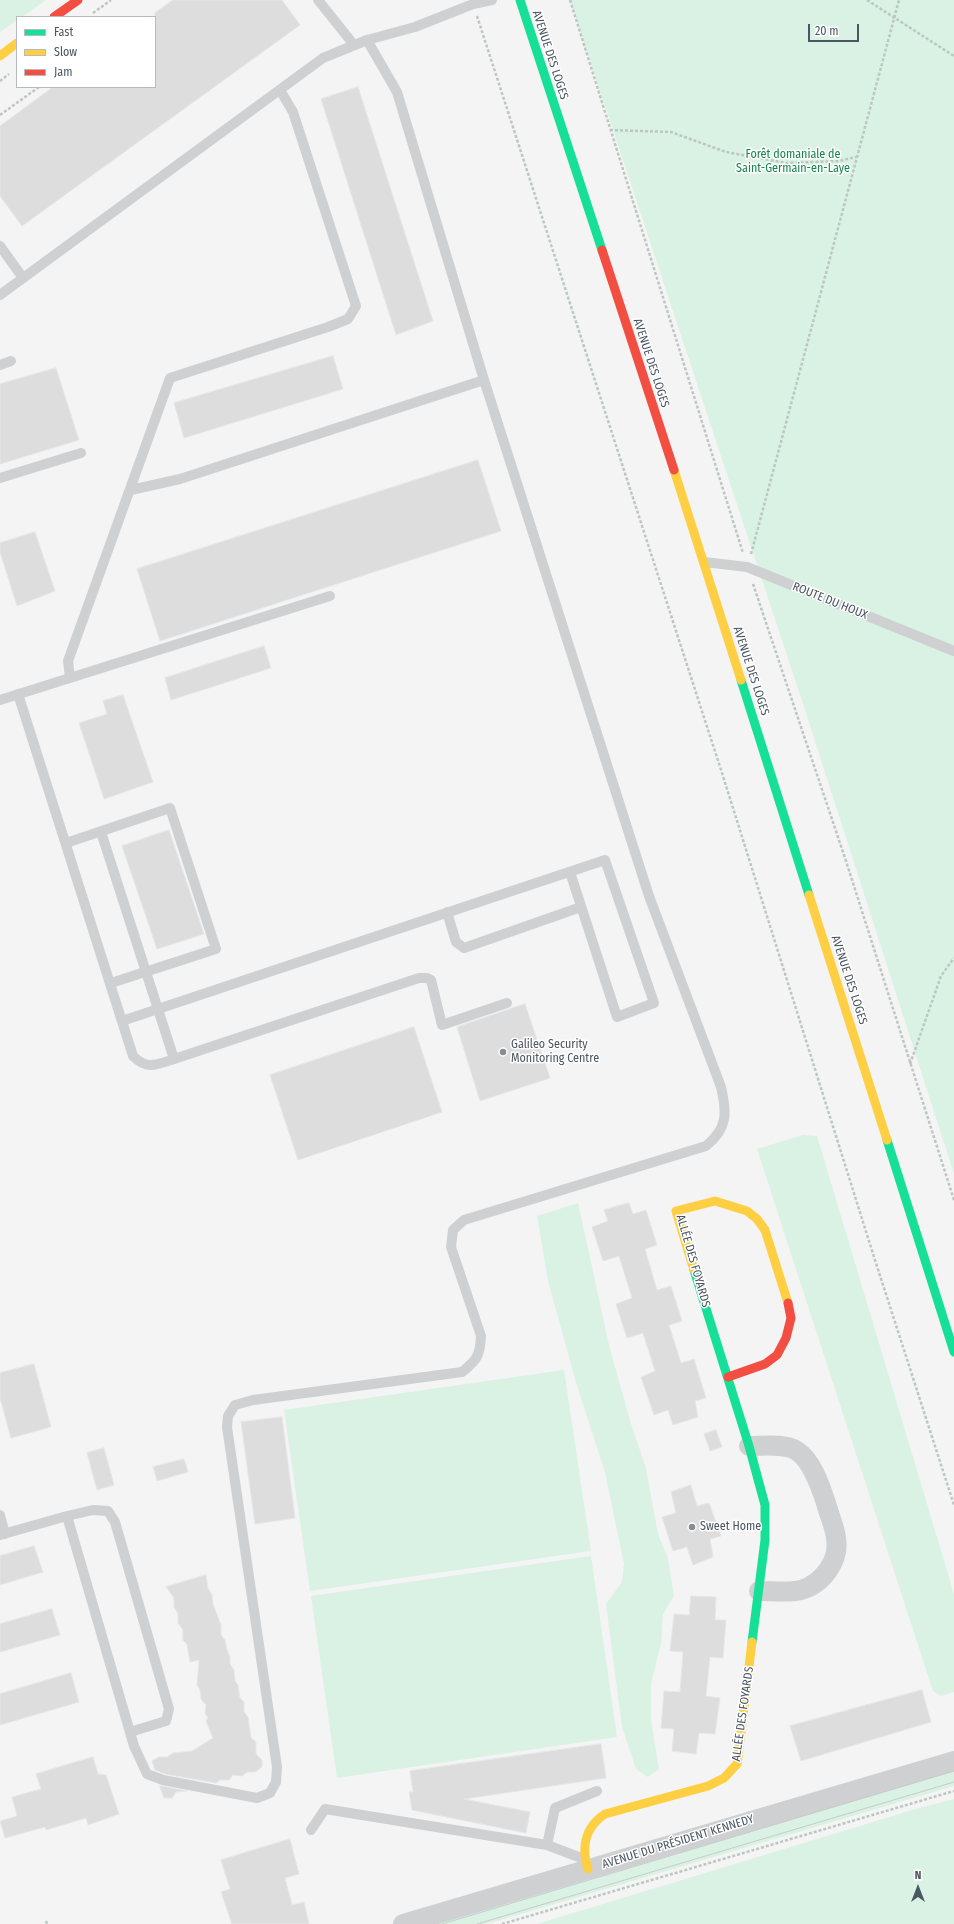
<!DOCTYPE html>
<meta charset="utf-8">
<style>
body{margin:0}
#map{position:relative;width:954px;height:1924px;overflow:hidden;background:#f4f4f4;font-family:"Fira Sans Condensed",sans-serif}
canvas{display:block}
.legend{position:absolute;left:16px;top:16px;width:140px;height:72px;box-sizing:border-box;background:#fff;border:1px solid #b7bbc0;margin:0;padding:5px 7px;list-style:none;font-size:12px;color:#4a5661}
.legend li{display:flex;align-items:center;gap:8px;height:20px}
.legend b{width:20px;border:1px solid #b7bbc0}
.north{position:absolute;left:898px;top:1868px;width:40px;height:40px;-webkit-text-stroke:3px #fff;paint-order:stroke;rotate:0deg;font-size:11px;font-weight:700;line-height:16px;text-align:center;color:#4a5661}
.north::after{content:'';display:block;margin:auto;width:14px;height:18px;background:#4a5661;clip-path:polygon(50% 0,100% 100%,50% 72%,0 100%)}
.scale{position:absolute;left:808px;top:24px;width:51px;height:18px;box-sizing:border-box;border:2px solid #4a5661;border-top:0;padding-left:5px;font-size:12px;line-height:14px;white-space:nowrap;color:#4a5661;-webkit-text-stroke:3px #fff;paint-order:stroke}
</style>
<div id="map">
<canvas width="954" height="1924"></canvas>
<ul class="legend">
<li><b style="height:5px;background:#16e098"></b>Fast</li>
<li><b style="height:5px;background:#ffcf43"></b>Slow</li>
<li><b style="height:5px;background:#f24e42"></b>Jam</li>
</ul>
<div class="north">N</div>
<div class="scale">20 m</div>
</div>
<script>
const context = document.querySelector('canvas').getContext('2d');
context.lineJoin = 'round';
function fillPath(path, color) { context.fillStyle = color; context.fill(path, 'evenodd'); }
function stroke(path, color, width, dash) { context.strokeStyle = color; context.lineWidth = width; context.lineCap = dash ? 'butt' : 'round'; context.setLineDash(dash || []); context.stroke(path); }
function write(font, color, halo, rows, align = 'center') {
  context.font = font + ' "Fira Sans Condensed",sans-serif'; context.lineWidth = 3; context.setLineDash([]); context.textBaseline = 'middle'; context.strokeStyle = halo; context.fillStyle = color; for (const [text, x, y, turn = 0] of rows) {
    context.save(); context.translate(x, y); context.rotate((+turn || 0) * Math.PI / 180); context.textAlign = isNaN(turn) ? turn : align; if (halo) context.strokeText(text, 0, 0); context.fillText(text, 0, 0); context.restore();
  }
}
const green = new Path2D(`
 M0 0H46L22 17H17V20L0 32Z
 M570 0H954V1174L806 713Z
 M803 1135 817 1136 954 1594V1692L941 1696 933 1691 757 1149Z
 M578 1203 609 1345 630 1421 646 1468 658 1534 668 1558 674 1596 663 1614 661 1643 651 1684V1719L659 1769 648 1777 636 1769 622 1727 606 1604 622 1582 624 1564 605 1472 577 1386 548 1281 537 1216Z
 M564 1370 591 1551 310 1591 284 1410Z
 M591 1556 617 1737 337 1778 311 1596Z
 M954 1768V1786L487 1924H428Z
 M954 1799V1924H537L919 1808Z`);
const building = new Path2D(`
 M173 0H282L300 25 22 226 0 196V126L53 87H155V13Z
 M358 87 433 321 396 335 321 99Z
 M333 356 343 389 184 438 174 403Z
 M56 368 79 440 0 464V384Z
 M478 460 501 531 160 641 137 569Z
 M35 532 55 591 17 606 0 552V543Z
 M264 646 271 668 171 700 165 678Z
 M123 695 153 782 104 799 79 723 107 714 103 701Z
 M169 830 204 934 157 949 122 846Z
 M525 1004 550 1078 480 1101 457 1027Z
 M414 1027 442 1112 298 1160 270 1075Z
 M629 1203 633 1214 646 1210 657 1245 645 1249 657 1290 671 1286 682 1321 669 1325 681 1363 694 1359 706 1398 695 1401 698 1417 673 1425 668 1410 654 1415 641 1377 655 1371 643 1333 627 1338 616 1304 632 1298 619 1256 603 1261 592 1227 608 1221 604 1210Z
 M34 1364 51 1427 11 1438 0 1398V1373Z
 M282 1417 295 1518 255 1524 241 1422Z
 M716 1430 722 1447 710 1451 704 1434Z
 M104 1448 114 1485 97 1490 87 1453Z
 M184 1459 188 1472 157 1481 153 1467Z
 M691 1485 697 1506 709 1503 721 1536 710 1539 713 1557 693 1565 687 1547 673 1551 662 1517 676 1513 671 1492Z
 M34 1546 43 1572 0 1585V1556Z
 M206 1575 208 1588 212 1595 213 1604 221 1625V1635L225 1640 227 1650 230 1657V1664L234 1670 235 1681 238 1685 240 1698 244 1702V1712L248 1717 251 1738 256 1742V1754L262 1760V1767L255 1772H247L242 1776 233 1775 229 1780H220L216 1783 165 1774 155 1770 152 1761 159 1757H167L173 1753 192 1751 213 1738 206 1721 208 1718 205 1713 206 1705 201 1699 200 1690 197 1685 199 1660 190 1662 187 1644 183 1640V1630L178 1623V1614L174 1607V1598L166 1587Z
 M691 1596 716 1597 715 1620H726L723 1658 710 1657 706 1696 720 1698 715 1734 699 1733 696 1754 672 1751 674 1729 661 1728 664 1691 680 1692 683 1652 670 1651 674 1614 689 1615Z
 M52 1609 60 1635 0 1652V1624Z
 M71 1673 79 1702 0 1725V1694Z
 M922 1690 931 1722 801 1761 790 1726Z
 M601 1744 606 1778 464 1799 530 1812 526 1833 412 1810 409 1792H413L410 1771Z
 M93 1757 98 1774 106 1775 119 1814 88 1825 86 1818 46 1830 45 1827 5 1838 0 1821 17 1816 12 1797 41 1789 36 1774Z
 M160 1786H162L187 1791 176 1792 172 1798H164Z
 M290 1839 299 1874 285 1878 292 1905 304 1902 309 1924H232L221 1892 230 1889 221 1860Z`);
const path = new Path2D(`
 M570 0 743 553
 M867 0 954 56
 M93 13 111 0
 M477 16 722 773 874 1257 954 1505
 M0 81 9 74
 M0 115 39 87
 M610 130 671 132 726 152 786 163 839 161 856 157
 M751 554 899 0
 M753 584 846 861 954 1200
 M910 1064 941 976 954 958
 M46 1921 47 1924
 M502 1924 954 1791`);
const lane = new Path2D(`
 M318 0 354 45
 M367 40 415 27 473 4 492 0
 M0 246 23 278
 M0 295 323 58 367 40 397 92 484 380 649 896 721 1087C727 1113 728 1128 706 1146L464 1220 453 1230 451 1247 481 1336C480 1356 477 1360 462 1372L253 1400 235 1405 228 1416 227 1427 277 1767 276 1782 270 1793 257 1798 163 1780 147 1774 134 1746 67 1516 93 1510 108 1511 115 1522 169 1709 166 1721 130 1732
 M0 365 11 361
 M0 478 81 453
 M131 490 180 479 484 380
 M704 562 747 567 954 651
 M70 678 68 661 170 378 328 327 348 319 356 306 293 112 280 90
 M18 694 133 1056C147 1070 156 1065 174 1059L419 978H427L431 980 442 1025 507 1003
 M0 700 330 596
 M101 832 174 1059
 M66 843 170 808 216 949 111 983
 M447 912 456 942 464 948 581 907
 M122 1021 158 1009C307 959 456 909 605 860L654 1003 617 1017 570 872
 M0 1515 5 1534
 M0 1535 67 1516
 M311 1830 325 1809 547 1845
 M584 1859 547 1845 555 1808 597 1791`);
const street = new Path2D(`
 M749 1446C763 1446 785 1443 797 1451 812 1460 821 1488 826 1503 829 1515 835 1527 836 1538 840 1561 822 1584 801 1590 789 1593 772 1591 759 1591
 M403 1924 954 1761`);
const fast = new Path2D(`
 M520 0 602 250
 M741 680 809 895
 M887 1140 954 1352
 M694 1270 749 1446 765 1505V1540L752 1642`);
const slow = new Path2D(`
 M0 56 17 43
 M674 470 741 680
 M809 895 887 1140
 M694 1270 676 1211 715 1201 747 1211 757 1219 765 1230 788 1303
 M588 1869C581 1847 585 1827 605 1814L708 1786 724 1778 737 1764 752 1642`);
const jam = new Path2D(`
 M54 17 78 0
 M602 250 674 470
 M728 1377 765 1364 777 1355 786 1338 791 1318 788 1303`);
const tram = new Path2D(`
 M442 1924 954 1771
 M477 1924 954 1782`);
const markers = [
 [503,1052,4,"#868d94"],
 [692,1527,4,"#868d94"]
];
const streetNames = [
 ["AVENUE DES LOGES",550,55,72],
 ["AVENUE DES LOGES",651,363,72],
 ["ROUTE DU HOUX",830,601,22],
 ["AVENUE DES LOGES",751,671,72],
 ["AVENUE DES LOGES",849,980,72],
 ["ALLÉE DES FOYARDS",693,1261,74],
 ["ALLÉE DES FOYARDS",743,1714,-82],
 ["AVENUE DU PRÉSIDENT KENNEDY",678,1842,-17]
];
const parkNames = [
 ["Forêt domaniale de",793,155],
 ["Saint-Germain-en-Laye",793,169]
];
const poiNames = [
 ["Galileo Security",511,1045],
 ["Monitoring Centre",511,1059],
 ["Sweet Home",700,1527]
];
fillPath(green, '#d9f2e3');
fillPath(building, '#ddddde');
stroke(building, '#e5e6e7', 1);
stroke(path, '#bcc7c4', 2.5, [3, 2]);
stroke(lane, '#ced0d2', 10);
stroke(street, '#ced0d2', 20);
stroke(fast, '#16e098', 9);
stroke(slow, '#ffcf43', 9);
stroke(jam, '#f24e42', 9);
stroke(tram, '#c9cacc', 1);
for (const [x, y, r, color] of markers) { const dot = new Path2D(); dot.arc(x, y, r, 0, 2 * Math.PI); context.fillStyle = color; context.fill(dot); stroke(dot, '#fff', 1.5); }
write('12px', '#4a5661', '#fff', streetNames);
write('12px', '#17864f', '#fff', parkNames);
write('12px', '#4a5661', '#fff', poiNames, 'left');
</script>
